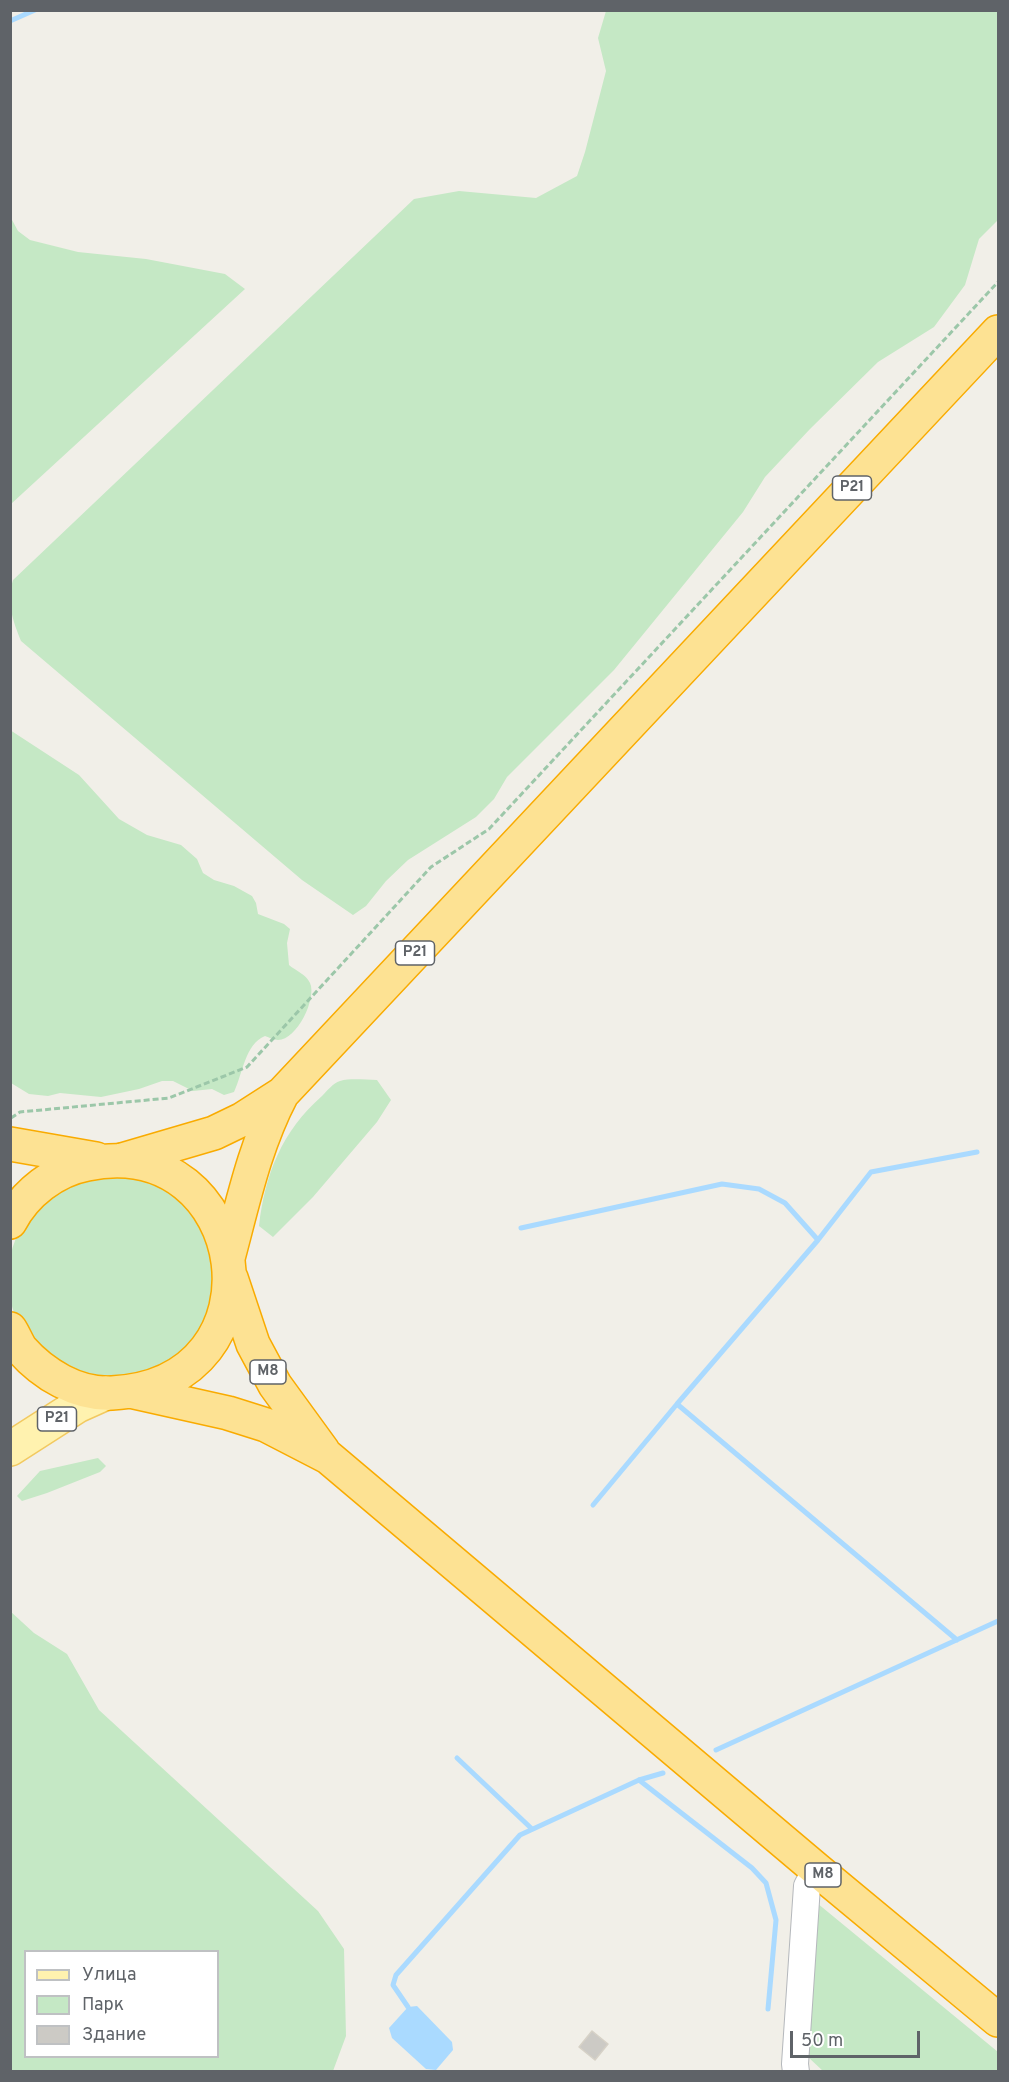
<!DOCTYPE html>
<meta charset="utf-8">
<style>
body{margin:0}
#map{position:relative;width:1009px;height:2082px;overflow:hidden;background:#f1efe8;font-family:Overpass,sans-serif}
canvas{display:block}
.frame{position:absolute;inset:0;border:12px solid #5f6368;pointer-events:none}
.legend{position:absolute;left:24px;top:1950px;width:195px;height:108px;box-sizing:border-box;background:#fff;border:2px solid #bfc1c3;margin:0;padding:8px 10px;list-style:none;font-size:18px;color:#5f6368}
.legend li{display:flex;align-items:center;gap:12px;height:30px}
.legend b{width:30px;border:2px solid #bfc1c3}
.scale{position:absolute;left:790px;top:2031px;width:130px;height:27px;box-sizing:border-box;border:3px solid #5f6368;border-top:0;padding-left:8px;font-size:18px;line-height:21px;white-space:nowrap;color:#5f6368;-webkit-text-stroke:4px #fff;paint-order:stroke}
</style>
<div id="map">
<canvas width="1009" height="2082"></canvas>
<div class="frame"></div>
<ul class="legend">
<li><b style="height:8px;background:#fff2af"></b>Улица</li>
<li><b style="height:16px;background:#c5e8c5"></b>Парк</li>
<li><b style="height:16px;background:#cccac5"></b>Здание</li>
</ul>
<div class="scale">50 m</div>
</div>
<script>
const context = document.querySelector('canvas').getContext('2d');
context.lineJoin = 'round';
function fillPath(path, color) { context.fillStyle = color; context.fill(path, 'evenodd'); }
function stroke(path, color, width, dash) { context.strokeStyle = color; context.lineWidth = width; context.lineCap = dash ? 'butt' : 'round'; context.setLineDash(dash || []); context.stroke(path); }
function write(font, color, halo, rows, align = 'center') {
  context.font = font + ' Overpass,sans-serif'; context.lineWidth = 5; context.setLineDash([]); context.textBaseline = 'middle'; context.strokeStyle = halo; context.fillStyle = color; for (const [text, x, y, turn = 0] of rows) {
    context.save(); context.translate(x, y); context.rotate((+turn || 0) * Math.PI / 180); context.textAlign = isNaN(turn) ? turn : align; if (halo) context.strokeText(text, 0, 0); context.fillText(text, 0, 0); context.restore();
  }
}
const green = new Path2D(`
 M606 11H998V220L979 239 965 285 934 327 878 362 810 429 765 477 743 512 614 670 507 777 494 799 476 817 408 860 386 881 366 906 353 915 302 880 21 641C13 621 6 602 13 580L414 199 459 191 536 198 577 176 585 152 606 71 598 38Z
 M11 218 18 231 30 240 78 252 146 259 225 274 245 289 11 504Z
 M10 730 79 775 119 819 147 835 181 845 197 859 203 873 214 880 234 886 252 896 256 903 258 914 284 924 290 929 287 943 289 965C296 971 306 974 310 983 317 998 297 1040 278 1040 274 1040 268 1037 265 1036 245 1044 243 1073 234 1092L224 1095 212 1089 193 1091 173 1081H162L139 1089 101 1097 60 1093 48 1096 29 1094 11 1083Z
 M377 1080 391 1100 377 1122 313 1197 273 1237 259 1226C265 1174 282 1131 322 1096 327 1091 333 1083 340 1081 351 1078 365 1080 377 1080Z
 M8 1278a103 103 0 1 1 206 0a103 103 0 1 1-206 0Z
 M98 1458 106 1466 100 1472 47 1493 22 1501 17 1496 40 1471Z
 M10 1611 34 1633 67 1654 99 1710 318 1911 344 1949 346 2036 333 2071H11ZM26 1952H218V2056H26Z
 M817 1903 998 2052V2071H823L808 2057Z`);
const water = new Path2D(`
 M417 2006 452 2042 453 2050 436 2070 426 2069 392 2038 389 2028 408 2007Z`);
const stream = new Path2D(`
 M10 21 35 10
 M521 1228 722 1184 759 1189 785 1203 818 1240
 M593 1505 677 1404
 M957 1640 677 1404 818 1240 871 1172 977 1152
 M716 1750 998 1621
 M457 1758 532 1829
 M639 1780 752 1868 766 1883 776 1920 768 2009
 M408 2007 393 1985 396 1975 520 1835 639 1780 663 1773`);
const building = new Path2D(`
 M592 2031 608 2044 595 2060 579 2047Z`);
const path = new Path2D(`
 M11 1118 20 1112 169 1098 247 1067 431 867 489 829 998 282`);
const minor = new Path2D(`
 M796 2072 795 2064 807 1886 816 1869`);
const major = new Path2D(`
 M10 1449 77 1406 106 1393`);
const highway = new Path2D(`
 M10 1144 96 1159
 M122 1160 214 1133 243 1119 282 1094 998 332
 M10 1222C25 1193 55 1170 87 1164 252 1130 290 1384 112 1393 77 1395 43 1374 21 1349 17 1343 14 1335 10 1329
 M228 1258C243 1202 255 1145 282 1094
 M231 1278 253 1344 275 1385 323 1451
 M134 1392 228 1413 266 1425 328 1457 816 1869 998 2020`);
const shields = [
 [852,488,39],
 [415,953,39],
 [268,1372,36],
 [57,1419,39],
 [823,1875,36]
];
const shieldNames = [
 ["Р21",852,488],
 ["Р21",415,953],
 ["М8",268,1372],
 ["Р21",57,1419],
 ["М8",823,1875]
];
fillPath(green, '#c5e8c5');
fillPath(water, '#aadaff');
stroke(stream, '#aadaff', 5);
fillPath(building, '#cccac5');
stroke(building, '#d6d1c6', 1.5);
stroke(minor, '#b5b8bc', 28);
stroke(major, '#f2c960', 36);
stroke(highway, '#f9ab00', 36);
stroke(path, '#9cc7a9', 3, [6, 3]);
stroke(minor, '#fff', 26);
stroke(major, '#fff2af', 33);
stroke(highway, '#fde293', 33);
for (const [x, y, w] of shields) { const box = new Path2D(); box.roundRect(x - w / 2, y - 12, w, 24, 4.5); context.fillStyle = '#fff'; context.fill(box); stroke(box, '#5f6368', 1.5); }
write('bold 15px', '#5f6368', null, shieldNames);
</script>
